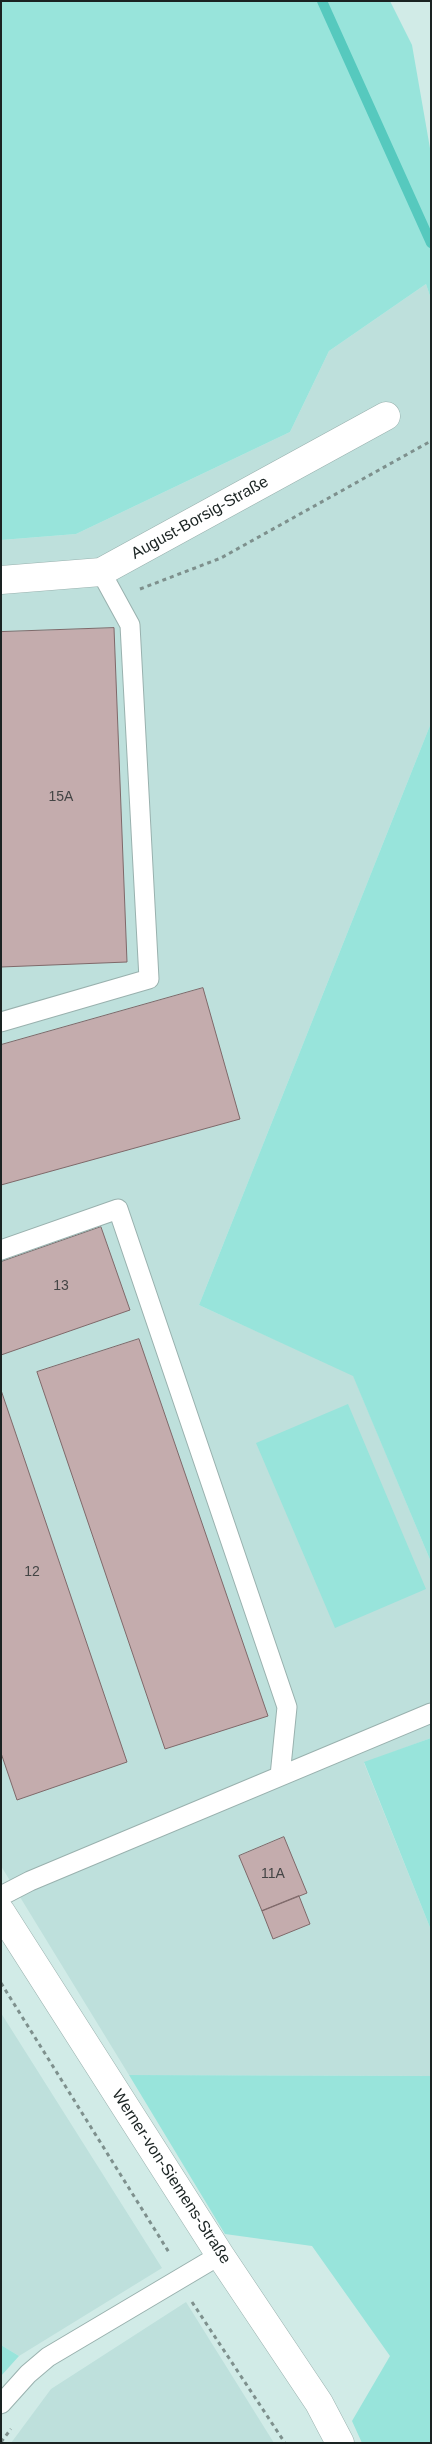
<!DOCTYPE html>
<meta charset="utf-8">
<style>
body{margin:0}
#map{position:relative;width:432px;height:2444px;overflow:hidden;background:#d1ebe7;font-family:Arial,sans-serif}
canvas{display:block}
.frame{position:absolute;inset:0;border:2px solid #1a2322;pointer-events:none}
</style>
<div id="map">
<canvas width="432" height="2444"></canvas>
<div class="frame"></div>
</div>
<script>
const context = document.querySelector('canvas').getContext('2d');
context.lineJoin = 'round';
function fillPath(path, color) { context.fillStyle = color; context.fill(path, 'evenodd'); }
function stroke(path, color, width, dash) { context.strokeStyle = color; context.lineWidth = width; context.lineCap = dash ? 'butt' : 'round'; context.setLineDash(dash || []); context.stroke(path); }
function write(font, color, halo, rows, align = 'center') {
  context.font = font + ' Arial,sans-serif'; context.lineWidth = 4; context.setLineDash([]); context.textBaseline = 'middle'; context.strokeStyle = halo; context.fillStyle = color; for (const [text, x, y, turn = 0] of rows) {
    context.save(); context.translate(x, y); context.rotate((+turn || 0) * Math.PI / 180); context.textAlign = isNaN(turn) ? turn : align; if (halo) context.strokeText(text, 0, 0); context.fillText(text, 0, 0); context.restore();
  }
}
const built = new Path2D(`
 M426 284 431 299V723L199 1305 353 1375 431 1562V1738L364 1763 431 1930V2076L129 2075 1 1866V540L76 534 290 432 329 351Z
 M1 2013 162 2268 19 2356 1 2345Z
 M186 2302 274 2443H11L51 2389Z`);
const green = new Path2D(`
 M1 1H390L412 45 431 154V299L426 284 329 351 290 432 76 534 1 540Z
 M431 723V1562L353 1376 199 1305Z
 M348 1404 426 1589 335 1628 256 1443Z
 M431 1738V1930L364 1762Z
 M129 2075 431 2076V2443H362L352 2421 390 2356 312 2246 225 2234Z
 M1 2345 19 2356 1 2376Z`);
const stream = new Path2D(`
 M322 1 431 243`);
const building = new Path2D(`
 M114 628 127 962 1 967V632Z
 M203 988 240 1119 1 1185V1045Z
 M101 1227 130 1310 1 1355V1262Z
 M139 1339 268 1716 165 1749 37 1372Z
 M1 1390 127 1762 17 1800 1 1753Z
 M284 1837 307 1893 262 1911 239 1856Z
 M299 1896 310 1924 273 1939 262 1911Z`);
const path = new Path2D(`
 M140 589 221 558 431 441
 M1 1983 170 2254
 M192 2302 285 2443
 M1 2442 11 2429`);
const service = new Path2D(`
 M1 1022 149 979 130 625 101 572
 M1 1250 118 1209 287 1707 280 1776
 M1 1896 30 1881 431 1713
 M1 2404 28 2374 48 2357 220 2255`);
const minor = new Path2D(`
 M1 580 101 572 386 416`);
const tertiary = new Path2D(`
 M1 1912 220 2255 319 2403 340 2443`);
const numberNames = [
 ["15A",61,797],
 ["13",61,1286],
 ["12",32,1572],
 ["11A",273,1874]
];
const streetNames = [
 ["August-Borsig-Straße",200,518,-29],
 ["Werner-von-Siemens-Straße",171,2177,57]
];
fillPath(built, '#bee0dc');
fillPath(green, '#98e4db');
stroke(stream, '#56c9be', 10);
fillPath(building, '#c4acad');
stroke(building, '#7f696a', 1);
stroke(service, '#99b1ae', 21);
stroke(minor, '#99b1ae', 29);
stroke(tertiary, '#99b1ae', 29);
stroke(path, '#7e908d', 3, [4, 4]);
stroke(service, '#fff', 19);
stroke(minor, '#fff', 28);
stroke(tertiary, '#fff', 28);
write('14px', '#444545', null, numberNames);
write('16px', '#1a2322', '#fff', streetNames);
</script>
